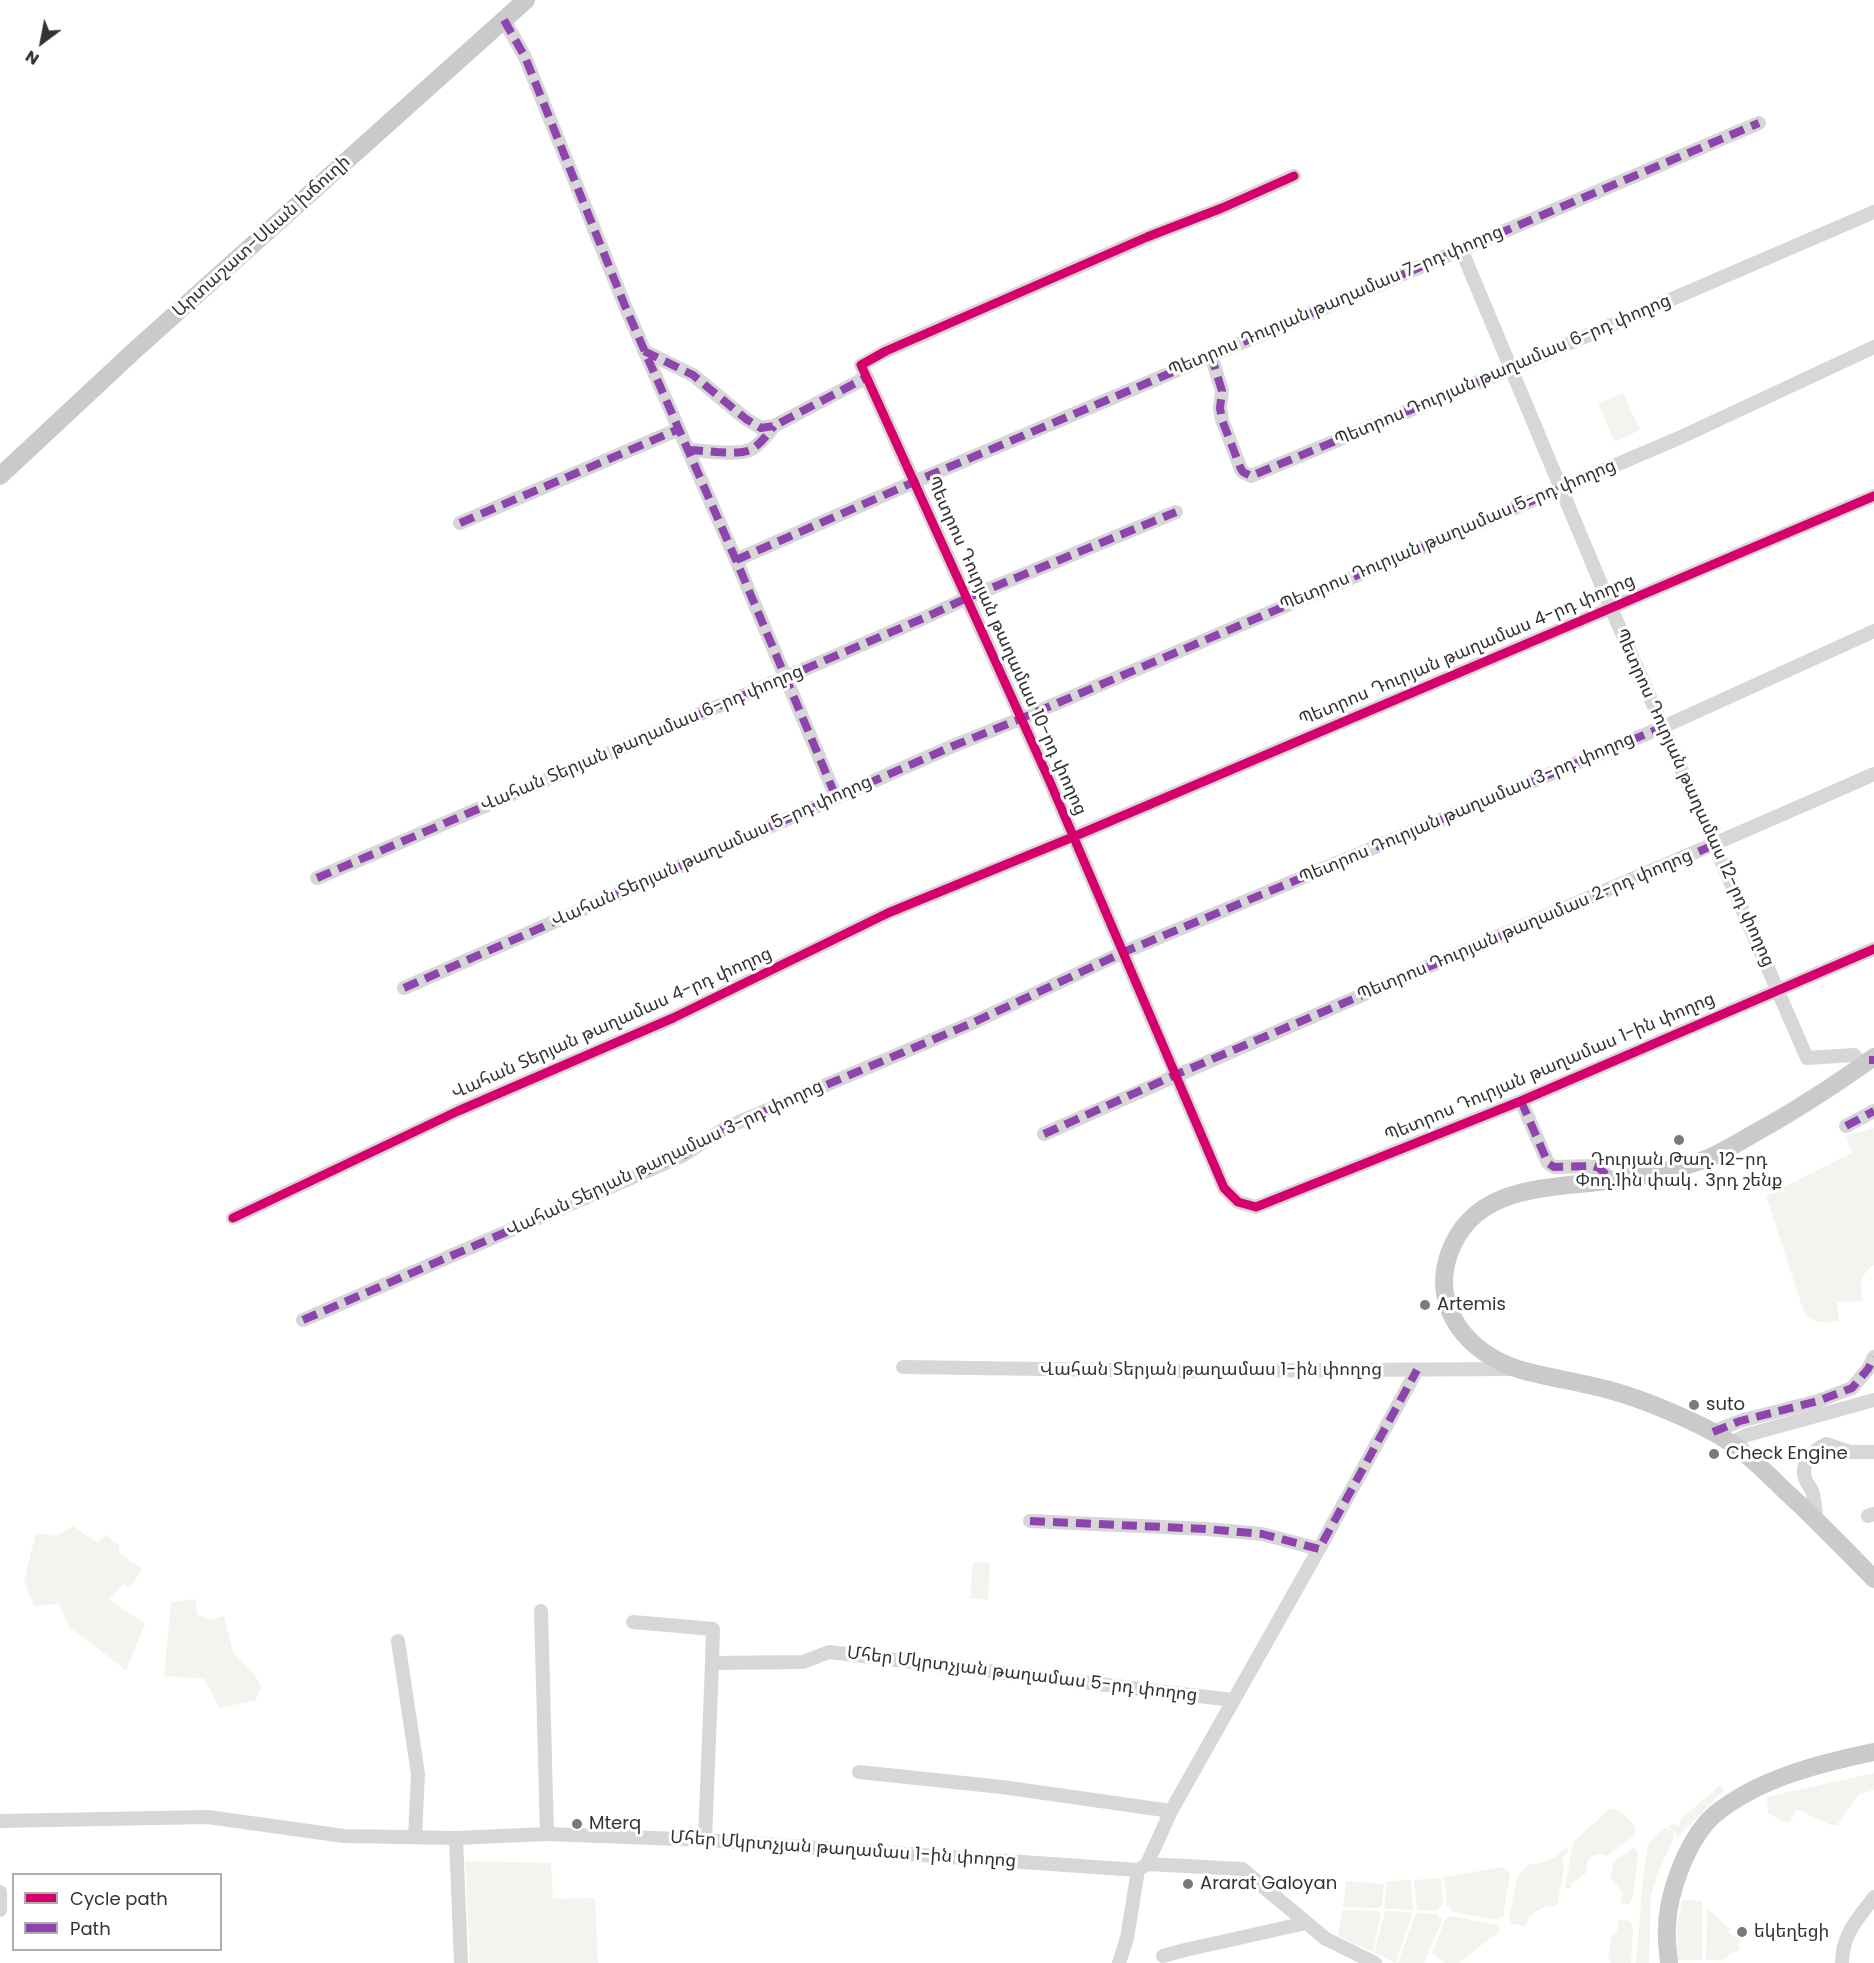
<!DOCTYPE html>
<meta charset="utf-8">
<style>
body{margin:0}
#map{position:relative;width:1874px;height:1963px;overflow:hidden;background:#fff;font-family:Poppins,sans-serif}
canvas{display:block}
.legend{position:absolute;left:12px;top:1873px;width:210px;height:78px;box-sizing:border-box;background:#fff;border:2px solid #adadad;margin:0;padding:8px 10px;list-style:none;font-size:18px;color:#333}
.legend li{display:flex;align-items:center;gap:12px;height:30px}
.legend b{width:30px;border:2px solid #adadad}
.north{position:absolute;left:12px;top:12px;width:60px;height:60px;-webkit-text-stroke:4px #fff;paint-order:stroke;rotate:212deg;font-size:16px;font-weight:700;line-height:24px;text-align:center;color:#333}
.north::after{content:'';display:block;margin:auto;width:21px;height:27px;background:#333;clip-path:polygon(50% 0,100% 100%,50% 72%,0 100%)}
</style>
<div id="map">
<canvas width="1874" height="1963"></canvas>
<ul class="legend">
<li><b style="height:8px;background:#d6006c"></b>Cycle path</li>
<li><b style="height:8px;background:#8e44ad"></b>Path</li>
</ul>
<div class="north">N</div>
</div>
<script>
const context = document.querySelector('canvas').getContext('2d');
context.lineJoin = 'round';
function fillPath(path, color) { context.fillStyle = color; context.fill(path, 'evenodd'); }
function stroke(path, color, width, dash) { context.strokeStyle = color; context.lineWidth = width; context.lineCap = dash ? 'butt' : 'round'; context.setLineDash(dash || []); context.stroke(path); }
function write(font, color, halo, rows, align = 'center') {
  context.font = font + ' Poppins,"Noto Sans Armenian",sans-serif'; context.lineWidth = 6; context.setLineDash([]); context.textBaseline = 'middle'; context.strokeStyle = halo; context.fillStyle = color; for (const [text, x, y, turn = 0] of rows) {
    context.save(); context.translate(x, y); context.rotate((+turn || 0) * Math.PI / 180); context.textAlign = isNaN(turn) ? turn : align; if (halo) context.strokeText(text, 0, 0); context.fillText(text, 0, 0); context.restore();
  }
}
const green = new Path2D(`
 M1623 393 1640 430 1615 442 1598 404Z
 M1874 1128V1265C1861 1273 1858 1286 1864 1301L1837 1302 1839 1321C1824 1323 1814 1325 1804 1312L1766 1196 1852 1153 1846 1135Z
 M73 1526 98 1543 106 1535 120 1546 118 1552 142 1569 130 1588 124 1584 108 1599 145 1624 126 1670 69 1627 59 1604 34 1606 24 1581 36 1533 56 1536Z
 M973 1562 990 1563 988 1600 970 1598Z
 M195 1599 198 1615 211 1620 224 1616 233 1652 254 1674 261 1687 256 1700 220 1708 204 1679 164 1676 171 1602Z
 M1874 1773V1790L1859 1794 1837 1825H1831L1796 1809 1792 1820 1787 1823 1768 1813 1767 1797Z
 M1719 1786 1723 1788V1791L1677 1838 1676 1833 1668 1826 1673 1824 1679 1826 1681 1819Z
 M1610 1809C1622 1808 1629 1820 1636 1828L1635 1835 1607 1856C1595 1850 1584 1859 1587 1872L1571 1884V1888H1565L1573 1842Z
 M1665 1828 1672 1830 1674 1837 1658 1873 1651 1895 1649 1963H1636L1643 1878 1648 1844Z
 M1568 1846 1567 1854 1562 1859 1564 1868 1557 1906C1542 1906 1530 1911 1526 1926L1512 1924 1509 1918 1517 1878 1527 1865C1548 1863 1553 1860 1568 1846Z
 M1633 1848 1637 1850 1638 1854 1633 1898 1629 1904 1620 1903 1623 1894 1610 1876 1613 1868 1612 1863Z
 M465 1861 551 1863 553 1899 595 1898 598 1963H470Z
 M1502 1867 1507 1869 1510 1874 1503 1917 1499 1918 1498 1920 1452 1912 1450 1907 1447 1906 1444 1877Z
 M1441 1878 1443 1905 1440 1906 1437 1911 1417 1910 1414 1880Z
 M1411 1880 1413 1910 1387 1909 1384 1906 1387 1881Z
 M1346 1881 1384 1884 1382 1905 1378 1908 1343 1907Z
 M1682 1900 1702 1901V1960H1678L1677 1928Z
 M1707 1908 1730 1929 1728 1933 1742 1940 1738 1946 1740 1948 1738 1951H1735L1723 1960H1706Z
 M1342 1910 1378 1911 1381 1914 1373 1952 1338 1936Z
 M1387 1911 1410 1912 1412 1914 1396 1963 1374 1953 1384 1914Z
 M1418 1913 1437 1914 1442 1920 1424 1963H1398L1415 1915Z
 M1451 1916 1497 1925 1500 1931 1458 1963H1445L1432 1954 1445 1920Z
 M1621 1920 1630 1921 1633 1928 1631 1963H1611L1608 1958 1612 1934 1617 1931 1618 1921Z`);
const minor = new Path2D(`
 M504 20 525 57 625 306 736 560 836 797
 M1294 176 1222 208 1147 237 886 351 861 365 1050 782 1224 1188 1238 1202 1256 1207 1521 1101 1874 949
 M1461 249 1611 608 1807 1058 1854 1055 1863 1065
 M644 351 693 375 746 419 761 428 774 426 867 377
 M1211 355 1222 391 1220 408 1222 420 1241 469 1243 472 1251 476 1512 368 1874 212
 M688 450C704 450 735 456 750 450 760 445 767 435 774 426
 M460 523 679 429
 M736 560 914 482 1759 123
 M317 878 924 618 967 598 1176 512
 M404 988 953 746 1020 719 1679 438 1874 347
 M1521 1101 1548 1163 1554 1167 1593 1166 1599 1168 1612 1180
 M1846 1126 1874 1111
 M1044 1134C1319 1011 1598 896 1874 774
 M233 1218 458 1111 673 1018 888 913 1073 837 1874 496
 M303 1320 684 1155 725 1128 972 1023 1124 952 1663 727 1874 631
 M903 1367 1182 1371 1513 1369
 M1713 1432 1740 1421 1818 1401 1852 1388 1868 1369 1874 1357
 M1730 1443 1747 1435 1874 1400
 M1868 1516 1874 1514
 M1817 1520C1815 1511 1815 1499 1812 1491 1810 1486 1806 1483 1805 1478 1800 1462 1814 1450 1826 1444L1850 1452H1874
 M1030 1521 1207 1529 1262 1534 1319 1549
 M541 1611 547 1834
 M633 1622 713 1629 712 1663 803 1662 829 1652 1233 1700
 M398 1641 418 1774 415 1837
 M859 1772 1002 1787 1171 1811
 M0 1821 208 1817 344 1836 456 1838 547 1834 705 1840 1138 1870 1147 1864
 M456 1838 461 1963
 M705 1840 712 1663
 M1147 1864 1171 1811 1319 1549 1417 1370
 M1147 1864 1242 1869 1326 1939 1375 1963
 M0 1892V1910
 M1163 1956 1185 1950 1306 1923
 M1119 1963 1127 1938 1138 1870
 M1842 1963C1842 1934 1858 1919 1874 1897`);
const major = new Path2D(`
 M0 476 134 351 526 0
 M1874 1057C1835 1085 1795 1111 1753 1134 1739 1142 1725 1151 1711 1157 1679 1170 1646 1175 1613 1180 1551 1189 1474 1183 1449 1254 1430 1309 1469 1354 1521 1370 1550 1378 1580 1382 1609 1390 1640 1398 1685 1417 1713 1432 1739 1446 1762 1468 1783 1489 1815 1518 1844 1548 1874 1579
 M1669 1963C1668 1951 1666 1938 1667 1927 1668 1892 1688 1838 1714 1815 1757 1779 1820 1763 1874 1752`);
const quiet = new Path2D(`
 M504 20 525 57 625 306 736 560 836 797
 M644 351 693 375 746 419 761 428 774 426 867 377
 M1211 355 1222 391 1220 408 1222 420 1241 469 1243 472 1251 476 1512 368
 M688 450C704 450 735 456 750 450 760 445 767 435 774 426
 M460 523 679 429
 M736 560 914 482 1759 123
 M317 878 924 618 967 598 1176 512
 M404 988 953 746 1020 719 1562 488
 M1869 1060H1874
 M1521 1101 1548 1163 1554 1167 1593 1166 1599 1168 1612 1180
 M1846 1126 1874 1111
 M1044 1134 1175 1075 1714 845
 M303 1320 684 1155 725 1128 972 1023 1124 952 1663 727
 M1713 1432 1740 1421 1818 1401 1852 1388 1868 1369 1874 1357
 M1030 1521 1207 1529 1262 1534 1319 1549 1417 1370`);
const cycleway = new Path2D(`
 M1294 176 1222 208 1147 237 886 351 861 365 1050 782 1224 1188 1238 1202 1256 1207 1521 1101 1874 949
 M233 1218 458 1111 673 1018 888 913 1073 837 1874 496`);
const markers = [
 [1679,1140,6,"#7a7a7a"],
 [1425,1305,6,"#7a7a7a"],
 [1694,1405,6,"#7a7a7a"],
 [1714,1454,6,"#7a7a7a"],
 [577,1824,6,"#7a7a7a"],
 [1188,1884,6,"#7a7a7a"],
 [1742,1932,6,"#7a7a7a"]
];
const streetNames = [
 ["Արտաշատ-Սևան խճուղի",262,237,-42],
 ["Պետրոս Դուրյան թաղամաս 7-րդ փողոց",1336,302,-23],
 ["Պետրոս Դուրյան թաղամաս 6-րդ փողոց",1503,371,-23],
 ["Պետրոս Դուրյան թաղամաս 5-րդ փողոց",1448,536,-23],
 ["Պետրոս Դուրյան թաղամաս 10-րդ փողոց",1006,646,66],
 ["Պետրոս Դուրյան թաղամաս 4-րդ փողոց",1467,651,-23],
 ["Վահան Տերյան թաղամաս 6-րդ փողոց",642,739,-23],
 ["Պետրոս Դուրյան թաղամաս 12-րդ փողոց",1694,798,66],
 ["Պետրոս Դուրյան թաղամաս 3-րդ փողոց",1467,809,-23],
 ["Վահան Տերյան թաղամաս 5-րդ փողոց",712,852,-24],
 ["Պետրոս Դուրյան թաղամաս 2-րդ փողոց",1525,926,-23],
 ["Վահան Տերյան թաղամաս 4-րդ փողոց",612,1024,-24],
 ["Պետրոս Դուրյան թաղամաս 1-ին փողոց",1550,1068,-23],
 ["Վահան Տերյան թաղամաս 3-րդ փողոց",665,1159,-25],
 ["Վահան Տերյան թաղամաս 1-ին փողոց",1211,1370],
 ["Մհեր Մկրտչյան թաղամաս 5-րդ փողոց",1022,1675,7],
 ["Մհեր Մկրտչյան թաղամաս 1-ին փողոց",843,1850,4]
];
const poiNames = [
 ["Դուրյան Թաղ. 12-րդ",1679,1160,"center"],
 ["Փող.1ին փակ․ 3րդ շենք",1679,1181,"center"],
 ["Artemis",1437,1305],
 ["suto",1706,1405],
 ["Check Engine",1726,1454],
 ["Mterq",589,1824],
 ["Ararat Galoyan",1200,1884],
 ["եկեղեցի",1754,1932]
];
fillPath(green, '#f1f5ed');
stroke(minor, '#d7d7d7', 14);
stroke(major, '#cacaca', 18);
stroke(quiet, '#8e44ad', 8, [15, 8]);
stroke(cycleway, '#d6006c', 9);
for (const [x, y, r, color] of markers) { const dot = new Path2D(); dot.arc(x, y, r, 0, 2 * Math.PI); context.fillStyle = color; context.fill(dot); stroke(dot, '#fff', 2); }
write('18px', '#333', '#fff', streetNames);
write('18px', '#333', '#fff', poiNames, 'left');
</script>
